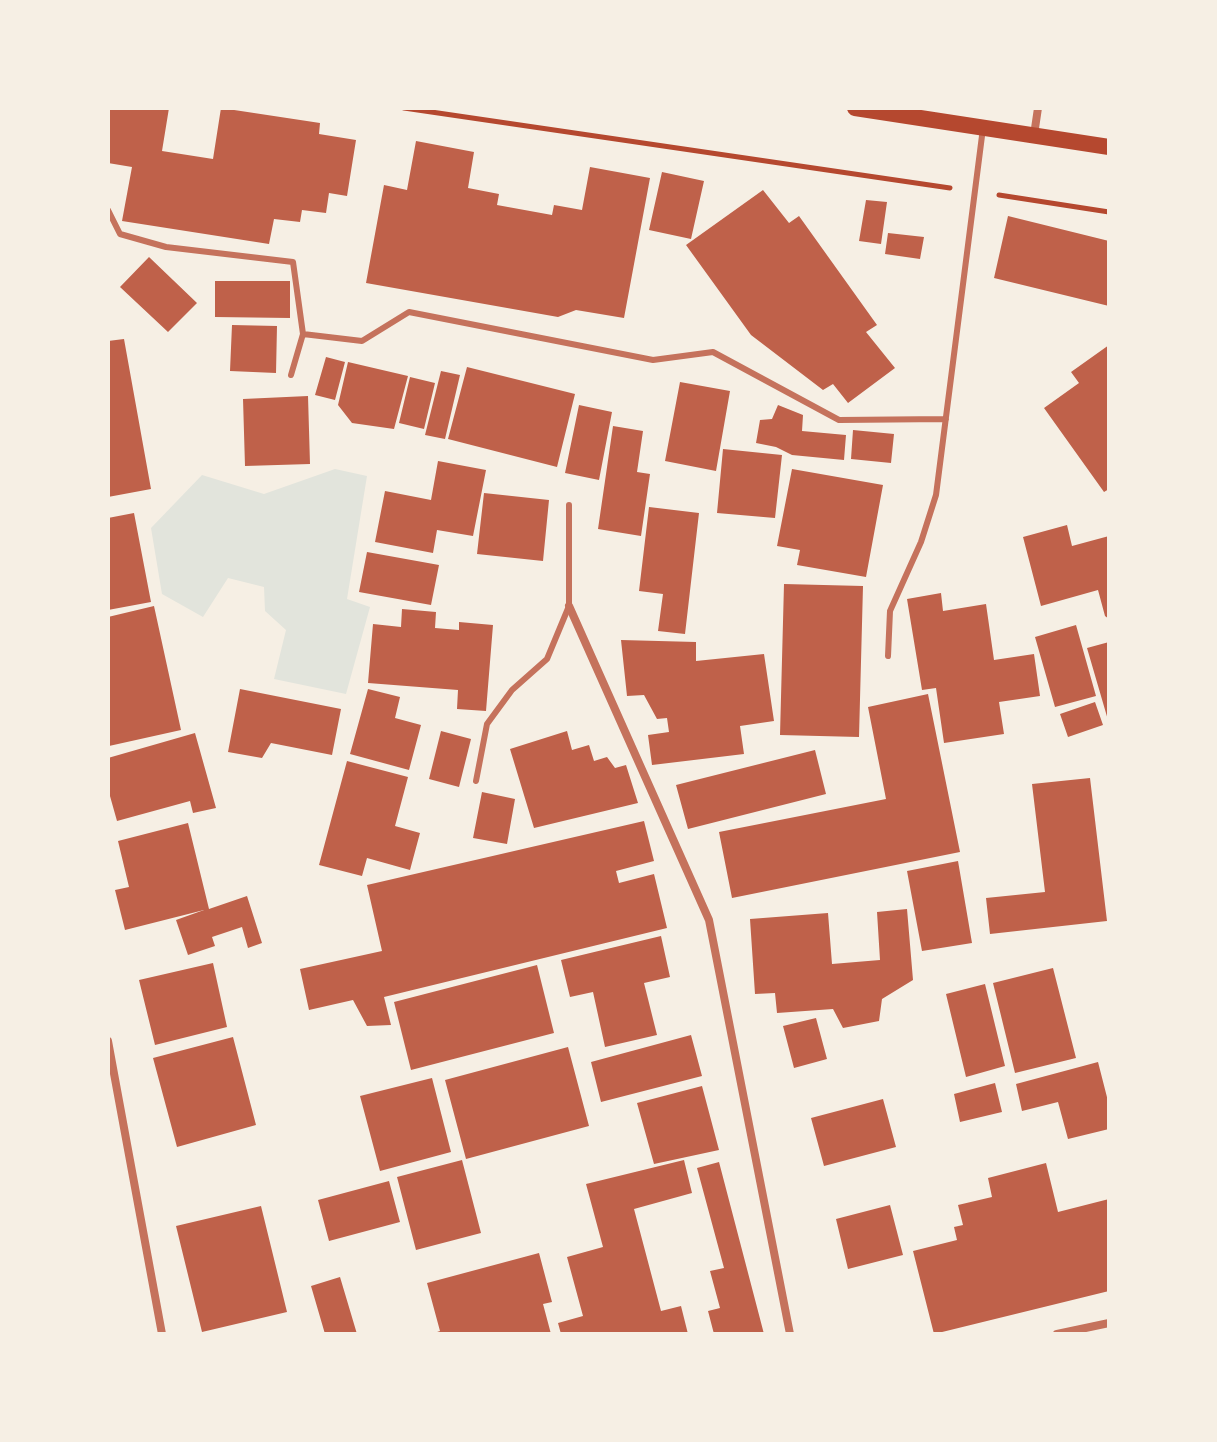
<!DOCTYPE html>
<style>
body{margin:0}
#map{position:relative;width:1217px;height:1442px;overflow:hidden;background:#f6efe4;font-family:"Space Grotesk",sans-serif}
canvas{display:block}
.frame{position:absolute;inset:0;border:110px solid #f6efe4;pointer-events:none}
</style>
<div id="map">
<canvas width="1217" height="1442"></canvas>
<div class="frame"></div>
</div>
<script>
const context = document.querySelector('canvas').getContext('2d');
context.lineJoin = 'round';
function fillPath(path, color) { context.fillStyle = color; context.fill(path, 'evenodd'); }
function stroke(path, color, width, dash) { context.strokeStyle = color; context.lineWidth = width; context.lineCap = dash ? 'butt' : 'round'; context.setLineDash(dash || []); context.stroke(path); }
const green = new Path2D(`
 M335 469 367 476 347 599 370 607 346 694 274 679 286 630 265 611 264 587 228 578 203 617 162 594 151 528 202 475 264 494Z`);
const building = new Path2D(`
 M108 108H169L162 151 213 159 221 108 320 123 319 134 356 140 347 196 329 193 326 213 302 210 300 222 274 219 269 244 122 221 132 167 108 163Z
 M416 141 474 152 468 188 499 194 497 205 552 215 554 205 582 210 590 167 650 178 624 318 576 310 558 317 366 283 384 185 407 190Z
 M662 172 704 181 691 239 649 230Z
 M763 190 789 223 799 216 877 325 866 332 895 368 848 403 833 384 823 390 751 335 686 245Z
 M866 200 887 202 881 244 859 241Z
 M1008 216 1109 241V306L994 278Z
 M888 233 924 237 920 259 885 254Z
 M149 257 197 303 168 332 120 287Z
 M215 281H290V318L215 317Z
 M232 325 277 326 276 373 230 371Z
 M124 339 151 489 108 497V341Z
 M1109 345V489L1104 492 1044 408 1079 383 1071 372Z
 M326 357 345 362 335 400 315 395Z
 M348 362 408 376 394 429 352 423 338 405Z
 M467 367 575 394 557 467 448 439Z
 M441 371 460 375 445 439 425 435Z
 M410 377 435 383 424 429 399 423Z
 M680 382 730 391 716 471 665 461Z
 M308 396 310 464 245 466 243 399Z
 M579 405 612 412 599 480 565 473Z
 M778 405 803 415 802 431 846 435 844 460 792 455 776 447 756 443 760 420 772 419Z
 M613 426 643 431 637 472 650 474 641 536 598 529Z
 M853 430 894 434 891 463 851 459Z
 M723 449 782 455 775 518 717 513Z
 M438 461 486 470 473 536 437 530 433 553 375 542 385 491 431 500Z
 M792 469 883 485 866 577 797 565 800 550 777 546Z
 M484 493 549 500 543 561 477 554Z
 M649 507 699 513 685 634 658 631 663 594 639 591Z
 M134 513 151 602 108 610V518Z
 M1067 525 1072 546 1109 536V619L1105 616 1098 590 1041 606 1023 537Z
 M367 552 439 565 431 605 359 592Z
 M784 584 863 586 859 737 780 735Z
 M941 593 943 611 986 604 994 660 1034 654 1040 696 999 702 1004 734 944 743 936 688 922 690 907 599Z
 M154 606 181 730 109 746 108 617Z
 M402 609 436 612 435 628 459 630V622L493 625 486 711 457 709 458 690 368 683 373 624 401 627Z
 M1076 625 1096 696 1055 707 1035 637Z
 M621 640 696 642V661L764 654 774 721 740 726 744 754 652 765 648 735 669 732 667 718 657 719 644 695 627 696Z
 M1109 642V720H1108L1087 648Z
 M240 689 341 709 332 755 271 743 262 758 228 752Z
 M368 689 400 697 395 718 421 725 409 770 350 754Z
 M928 694 960 852 732 898 719 832 886 799 868 707Z
 M1095 702 1103 725 1068 737 1060 714Z
 M441 731 471 739 459 787 429 779Z
 M567 731 572 750 589 745 594 761 607 757 615 768 626 765 638 803 534 828 510 749Z
 M195 733 216 808 193 813 190 801 117 821 108 789V758Z
 M815 750 826 794 688 829 676 785Z
 M347 761 408 777 395 826 420 833 410 870 367 858 362 876 319 865Z
 M1090 778 1107 921 990 934 986 898 1045 892 1032 784Z
 M482 792 515 799 507 844 473 838Z
 M644 821 654 861 616 871 619 883 654 874 667 928 384 997 391 1025 367 1026 353 1000 309 1010 300 969 382 951 367 885Z
 M188 823 209 909 247 896 262 943 248 948 242 927 212 937 215 946 188 955 176 920 204 910 125 930 115 890 129 887 118 841Z
 M958 861 972 943 922 951 907 871Z
 M907 909 913 980 882 999 879 1021 843 1028 833 1009 777 1013 775 993 755 994 750 919 828 913 832 964 880 960 877 912Z
 M661 936 670 977 644 983 657 1035 605 1047 593 992 570 997 561 960Z
 M213 963 227 1027 155 1045 139 980Z
 M537 965 554 1033 411 1070 394 1002Z
 M1053 968 1076 1058 1015 1073 993 983Z
 M985 984 1005 1066 966 1077 946 994Z
 M816 1018 827 1059 794 1068 783 1026Z
 M691 1035 702 1076 601 1102 591 1062Z
 M233 1037 256 1125 177 1147 153 1058Z
 M568 1047 589 1126 466 1159 445 1080Z
 M1098 1062 1109 1105V1129L1068 1139 1058 1102 1022 1111 1016 1084Z
 M432 1078 451 1152 380 1171 360 1096Z
 M995 1083 1002 1112 960 1122 954 1094Z
 M702 1086 719 1150 654 1164 637 1103Z
 M883 1099 896 1147 824 1166 811 1118Z
 M462 1160 481 1233 416 1250 397 1177Z
 M684 1160 692 1193 634 1209 661 1311 681 1306 688 1334H561L558 1323 583 1316 567 1257 603 1247 586 1184Z
 M719 1162 764 1334H714L708 1311 720 1308 710 1271 724 1268 697 1168Z
 M1046 1163 1058 1212 1109 1199V1291L934 1334 913 1251 957 1240 954 1227 963 1225 958 1205 992 1197 988 1178Z
 M389 1181 400 1222 329 1241 318 1200Z
 M890 1205 903 1255 848 1269 836 1219Z
 M261 1206 287 1312 202 1332 176 1226Z
 M539 1253 552 1302 543 1304 551 1334H431L440 1331 427 1283Z
 M340 1277 357 1334H325L311 1286Z`);
const path = new Path2D(`
 M404 108 950 188
 M999 195 1109 212`);
const service = new Path2D(`
 M108 210 120 234 166 247 293 262 303 334 362 341 409 312 653 360 713 352 839 420 946 419
 M291 375 303 334
 M888 656 890 611 921 542 936 495 983 128
 M476 781 487 724 512 690 547 659 569 606V505`);
const minor = new Path2D(`
 M1034 135 1038 108
 M569 606 709 920 790 1334
 M108 1041 162 1334
 M1057 1334 1109 1323`);
const secondary = new Path2D(`
 M855 108 1109 147`);
fillPath(green, '#e2e4dc');
fillPath(building, '#bf614a');
stroke(path, '#b5482f', 5);
stroke(service, '#c5725c', 6);
stroke(minor, '#c5725c', 8);
stroke(secondary, '#b5482f', 16);
</script>
